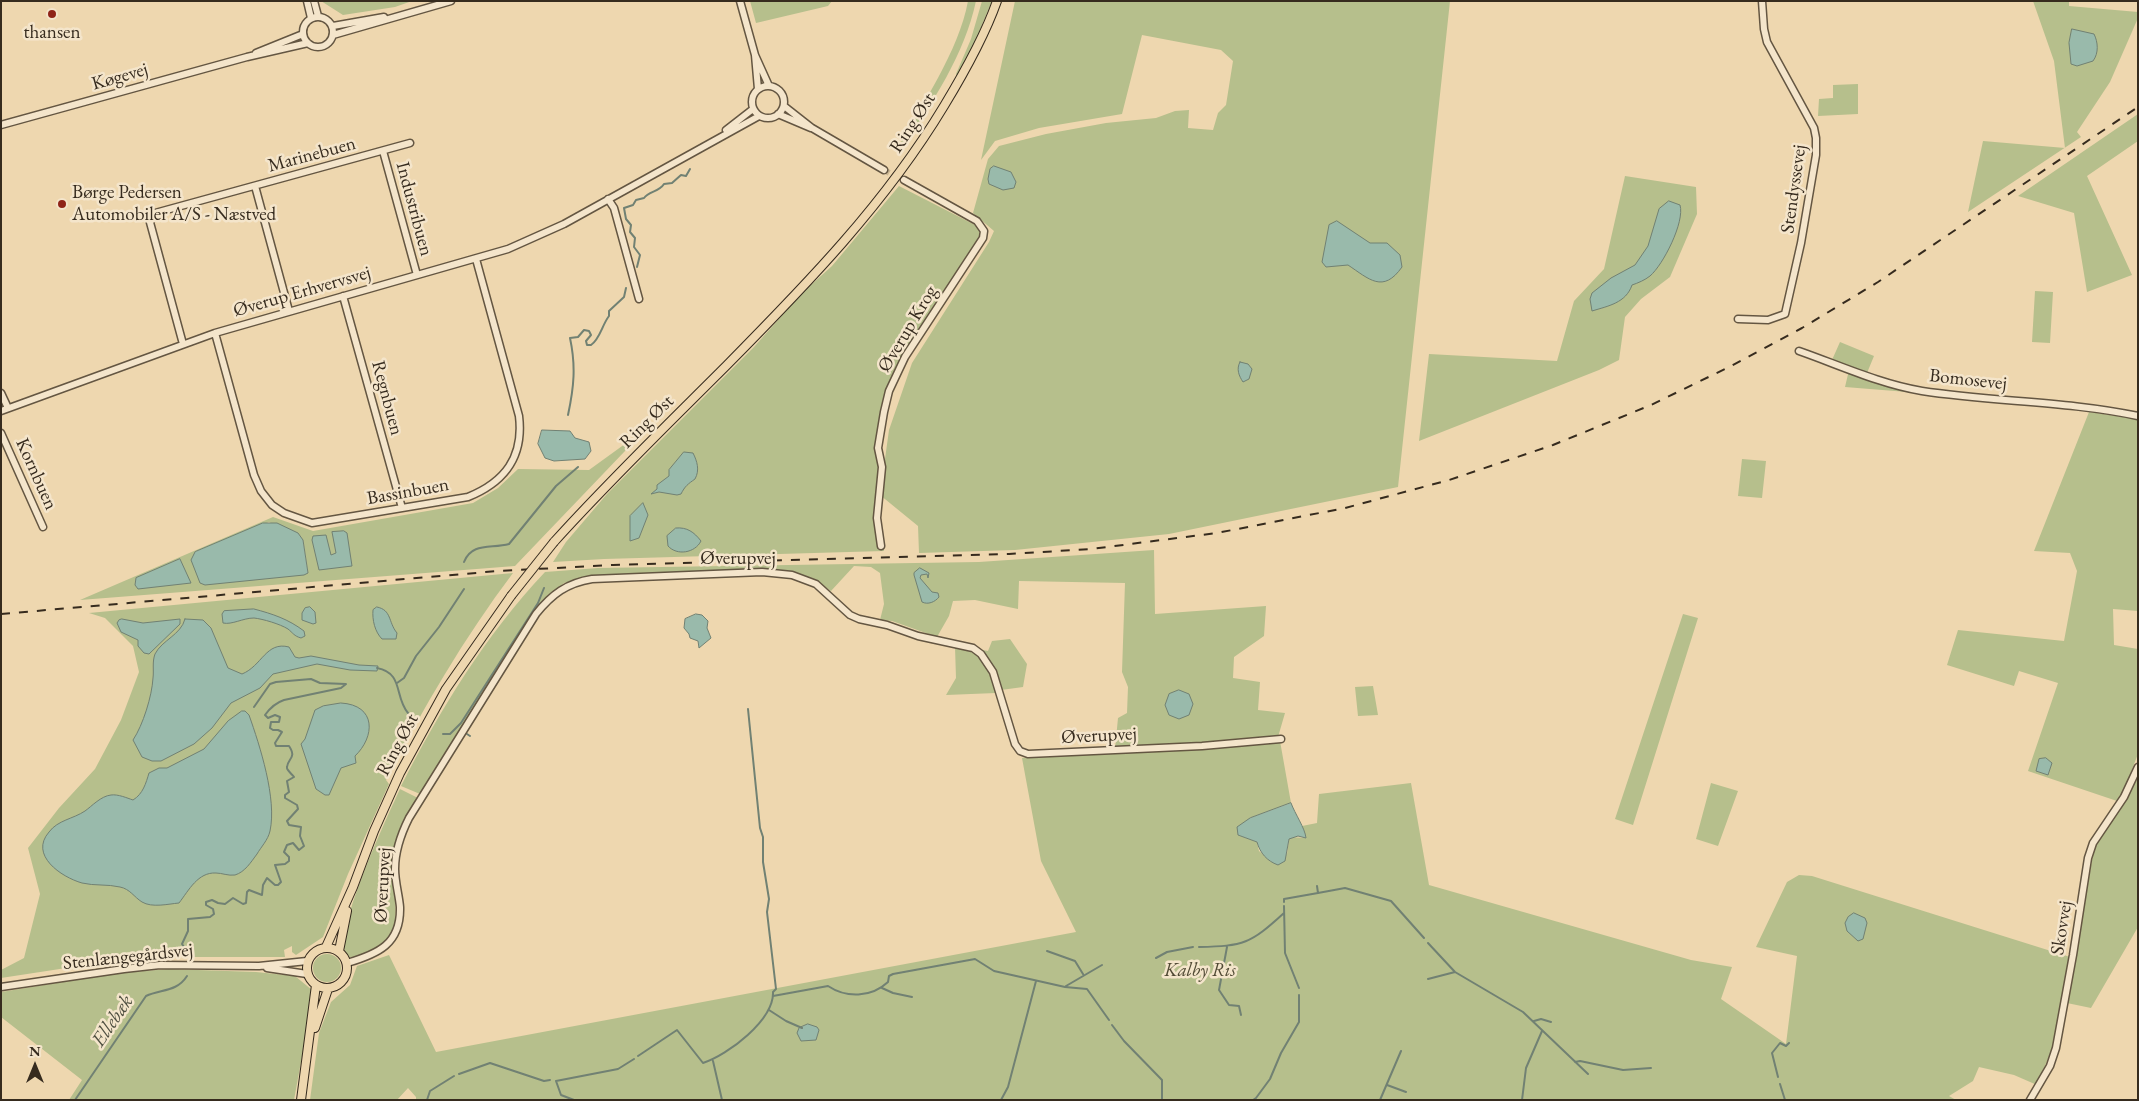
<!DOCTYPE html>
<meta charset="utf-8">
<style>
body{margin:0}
#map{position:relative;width:2139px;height:1101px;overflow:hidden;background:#eed7af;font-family:"EB Garamond",serif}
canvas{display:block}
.frame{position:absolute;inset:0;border:2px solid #362b1e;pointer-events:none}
.north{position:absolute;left:10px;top:1041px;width:50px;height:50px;-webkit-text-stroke:4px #f4e5cb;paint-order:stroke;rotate:0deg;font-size:14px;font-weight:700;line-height:20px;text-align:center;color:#362b1e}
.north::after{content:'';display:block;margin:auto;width:18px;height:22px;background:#362b1e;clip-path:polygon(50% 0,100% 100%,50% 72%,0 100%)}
</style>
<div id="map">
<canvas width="2139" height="1101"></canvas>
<div class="frame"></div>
<div class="north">N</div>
</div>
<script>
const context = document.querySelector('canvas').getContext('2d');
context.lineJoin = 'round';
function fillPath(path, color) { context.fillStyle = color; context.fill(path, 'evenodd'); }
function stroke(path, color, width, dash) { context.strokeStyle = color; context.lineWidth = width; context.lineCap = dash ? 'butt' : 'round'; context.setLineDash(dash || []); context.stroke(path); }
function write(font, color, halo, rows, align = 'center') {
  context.font = font + ' "EB Garamond",serif'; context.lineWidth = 5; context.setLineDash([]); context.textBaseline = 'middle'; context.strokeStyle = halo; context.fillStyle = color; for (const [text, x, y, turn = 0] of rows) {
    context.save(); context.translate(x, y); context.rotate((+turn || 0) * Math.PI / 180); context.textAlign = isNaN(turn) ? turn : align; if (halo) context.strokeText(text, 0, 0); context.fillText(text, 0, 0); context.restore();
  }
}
const green = new Path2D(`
 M321 1H412L395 7 343 15Z
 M750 1H832L828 6 756 23Z
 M968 1H976C964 56 933 101 903 147L896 151C921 106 959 51 968 1Z
 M982 1H992L972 49 957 76 956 74 971 39Z
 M1015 1H1450L1398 487 1169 534 1015 550 919 553 918 526 880 495 889 430 912 363 989 242 994 231 973 213 988 159 999 146 1046 134 1106 123 1156 118 1175 111 1189 110 1188 128 1213 130 1218 113 1226 105 1233 61 1221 50 1142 35 1122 114 1039 128 995 141 981 160Z
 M2033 1H2069V6L2138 12V18L2110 82 2077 132 2081 137 1968 212 1983 141 2065 148 2054 61Z
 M1858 84V114L1818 116 1819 99 1833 98V85Z
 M2138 114V141L2087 176 2132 275 2087 292 2074 213 2018 196Z
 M1625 176 1696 187 1697 214 1670 277 1641 299 1625 317 1619 360 1599 370 1419 441 1429 354 1557 361 1574 301 1604 269Z
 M899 186 979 227 980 237 909 346 894 370 887 390 881 417 880 469 876 503 884 551 604 559 553 562 566 542 607 494 754 347 802 293 832 266Z
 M2035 291 2053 292 2050 343 2032 342Z
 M1840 342 1874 356 1867 373 1832 360Z
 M1849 370 1932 394 1845 387Z
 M2089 412 2138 419V611L2113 609 2114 645 2138 649V754L2122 795 2117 801 2028 771 2058 683 2019 671 2014 686 1947 665 1958 630 2064 641 2077 571 2070 553 2034 551Z
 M647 428 515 566 80 600 273 517 313 531 473 503 498 488 518 469 589 470ZM269 522 303 540 308 573 195 552Z
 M1742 459 1766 461 1762 498 1738 496Z
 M1154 550 1155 614 1266 606 1264 636 1234 657 1233 678 1260 682 1258 710 1285 713 1278 737 1200 745 1115 749 1118 718 1127 713 1128 687 1122 672 1125 583 1019 581 1018 609 975 600 953 601 949 616 937 637 892 621 880 620 884 604 880 573 871 567 854 566 831 591 814 580 782 570 591 576 564 583 543 601 420 794 401 786C441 708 485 636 545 572L598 568 979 562Z
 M513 573C464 638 423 708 386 780L389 784 348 874 323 937 296 955 292 952V946L284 950 285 957H162L99 963 1 978V970L24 958 40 894 28 848 59 808 95 769 121 720 139 672 133 646 105 618 89 613Z
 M1683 614 1698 618 1633 825 1615 819Z
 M1010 639 1027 664 1023 687 1001 690 995 671 983 650 988 651 992 641Z
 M955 647C987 654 986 665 996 693L946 695 956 678Z
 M1373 686 1378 715 1358 716 1355 687Z
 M1280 741 1291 803 1250 818 1239 835 1257 842 1259 851 1272 862 1287 854 1289 839 1291 837 1306 838 1302 826 1317 823 1319 794 1411 783 1429 885 1691 960 1732 967 1721 999 1786 1044 1797 956 1756 947 1787 882 1799 875 1812 876 2070 957 2052 1049 2037 1085 2014 1075 1979 1067 1973 1081 1949 1096 1956 1100H416V1097L408 1088 397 1100H310L319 1033 331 1002 350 985 357 966 389 955 436 1052 1076 932 1041 861 1022 758Z
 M2138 773V927L2091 1008 2067 1003 2095 843Z
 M1711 783 1738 791 1718 846 1696 839Z
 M400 789 418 798C408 814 398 830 394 849 385 887 417 935 366 954 361 956 353 960 348 956 328 941 390 811 400 789Z
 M313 968a14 14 0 1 1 28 0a14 14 0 1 1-28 0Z
 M169 969 256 972 295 976 312 990 305 1040 294 1100H69L82 1080 1 1017V992L119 973Z`);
const water = new Path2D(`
 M2072 29 2094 34C2098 42 2099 53 2093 61L2077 66 2071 64 2069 43Z
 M994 166 1011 172 1016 182 1014 188 1003 190 989 184 988 179 990 169Z
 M1669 201 1680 205C1685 222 1663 265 1650 276 1645 280 1638 283 1632 285 1626 303 1608 306 1592 311L1590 299 1592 293 1611 278 1635 265 1648 246 1659 209Z
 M1337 221 1370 243H1387L1400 255 1402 267C1383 294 1369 279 1348 265L1326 267 1322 262 1329 225Z
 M1240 362 1248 364 1252 369 1249 379 1243 382C1239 376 1236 369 1240 362Z
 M542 430 570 431 575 438 589 442 591 451 585 459 554 461 545 458 538 444Z
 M684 452 693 453C697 461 700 470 695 479 688 484 685 486 681 494L677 495 659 492 651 494 657 489V485L669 476V470Z
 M643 503 648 515 639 538 630 541V516Z
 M263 523H277L298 533 303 540 308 573 304 575 205 585 200 583 191 560 195 552Z
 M676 528C687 527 694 532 701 541 695 553 677 556 668 546L667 536Z
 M344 531 347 533 352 566 319 570 312 540 313 536 326 535 331 555 336 553 332 532Z
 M180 559 191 583 138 589 135 585 136 578Z
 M920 568 929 573 928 578 927 574 921 575 920 578 932 592 938 593 939 597C935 602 928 605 922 602L914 575V573Z
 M310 607 315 612 316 623 313 624 302 620V613L305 608Z
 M377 607C392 610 388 622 397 633L396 639H382C375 632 372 620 373 610Z
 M254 609C273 614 288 619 304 631L305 636 301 638C294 636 293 633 288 629 280 624 263 619 254 618 243 618 232 625 223 623L222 614 224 611Z
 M696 614 702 615 708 621 707 628 711 638 699 648 698 641 690 638 689 634 684 628 685 619Z
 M122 619 143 623 180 619V624L149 654 144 653 138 646V640L121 632 117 623 119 620Z
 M185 619 203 620 211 628 228 668 242 674C262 666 266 641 289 647L295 657 299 658 311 656 359 665 378 666 377 671 350 670 317 664 273 674 260 688 231 703 212 728 194 744 161 761H152L142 757 133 740C143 725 152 696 153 678 154 670 152 662 155 654 162 640 181 635 185 619Z
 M1179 690 1189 694 1193 704 1189 715 1179 719 1169 715 1165 705 1169 694Z
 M341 703C377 705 375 737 355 756L356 763 341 768 329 795H325L316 789 301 744 305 739 315 710 323 706Z
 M242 711H245L249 715C260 746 277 799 270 831 268 840 261 847 257 854 251 862 245 872 235 875 228 876 222 873 216 873 198 872 189 890 179 903 168 904 152 908 142 902 134 897 130 889 120 887 108 884 94 886 82 883 61 877 29 855 49 832 58 820 73 819 85 811 92 806 101 796 111 795 118 794 127 798 133 800 143 794 146 783 149 773L159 768H167L204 749 228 721Z
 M2046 758 2052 763 2048 775 2036 771 2039 759Z
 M1291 803C1295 814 1305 828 1306 838L1298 836 1289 839 1285 861 1278 865C1267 861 1260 853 1257 842L1238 835 1237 827 1250 818Z
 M1854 913 1865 918 1867 923 1863 939 1858 941 1847 931 1845 923 1848 917Z
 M808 1024 817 1027 819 1030 816 1040 801 1041 797 1033 799 1028Z`);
const stream = new Path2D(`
 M637 267 640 255 634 247 635 238 630 232 631 225 626 219 624 208 633 205 636 200 644 198C649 191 659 192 664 184L672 183 681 175 686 176 690 169
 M568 415C574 387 576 366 570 338L578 337 584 330 589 331 591 335 586 341 587 345H591C600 339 602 325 609 316V311L624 297 626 288
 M464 562C472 542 491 549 509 544L556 486 578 467
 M377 668C404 673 394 697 408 713
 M397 683 404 678 416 656 439 627 464 589
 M443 734H450L461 723 538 603 544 588
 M467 734 470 736
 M1318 893 1345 888 1391 901 1424 938
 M1284 902V899L1318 893 1317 886
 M1284 906 1285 953 1299 988
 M1428 943 1455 972 1523 1012 1588 1074
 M1199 947C1244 946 1250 944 1284 913
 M1227 947 1219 990 1229 1005 1239 1006 1241 1015
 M187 951 182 944 188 931V919L210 917 214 914 213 909 206 905V902L212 900 218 903 225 904 233 898 243 904 246 903 247 892 249 890 262 895 263 885 267 878 275 885H278L281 882 275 865 285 864 289 861V857L284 852 287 845 293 843 299 850 304 846 300 836 301 827 289 825 287 821 298 809 297 805 285 798V795L289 792 287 781 294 777C292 774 286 770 287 767 288 758 297 758 289 746H276L275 743 282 732 278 730H273L270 728 271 722H279L280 717 275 715 268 718 265 715C270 708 275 703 284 700L341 688 346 684 320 683 311 679 276 682 270 684 254 707
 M1047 951 1075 961 1083 974
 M1156 958 1167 952 1193 947
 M1428 979 1455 972
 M1066 986 1102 965
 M882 988 893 993 912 997
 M773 996 828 986C846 998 871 998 888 982L889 976 893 974 975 959 994 971 1065 987 1087 989 1109 1020
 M769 1010 786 1021 802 1028
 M1534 1021 1541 1019 1551 1022
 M1112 1025 1124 1041 1162 1080V1100
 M638 1056 677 1030 703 1063C728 1055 774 1020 773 992L776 989 767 912 769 899 763 862V837L760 828 748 709
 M713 1061 722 1100
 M1575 1062 1580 1061 1623 1070 1651 1068
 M459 1074 490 1063 544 1081 550 1080
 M1778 1077 1772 1053 1780 1043 1786 1046 1789 1043
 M1780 1084 1785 1100
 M1387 1085 1406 1092
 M75 1100 146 996C161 989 177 992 187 976
 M427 1100 430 1091 454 1076
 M574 1100 561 1095 556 1081 618 1069 634 1059
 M1001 1100 1008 1087 1036 981
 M1253 1100 1256 1098 1270 1079 1281 1053 1299 1022V995
 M1380 1100 1401 1051
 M1522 1100 1526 1068 1542 1031`);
const minorTunnel = new Path2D(`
 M884 170 900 179`);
const minor = new Path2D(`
 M307 1 311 18
 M314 1 318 16
 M740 1 755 55 758 89
 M303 32a15 15 0 1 1 30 0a15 15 0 1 1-30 0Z
 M333 26 384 17
 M333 35 451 1
 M256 53 303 34
 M755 55 769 86
 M752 102a16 16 0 1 1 32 0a16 16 0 1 1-32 0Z
 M784 106 812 128 884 170
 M778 114 811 128
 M1 125 247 57 308 43
 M726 130 753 109
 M383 151 417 275
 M255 186 289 311
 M608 199 614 208 639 299
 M343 296 402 508
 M1738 319 1768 320 1785 314 1801 243 1816 155V138L1814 128 1767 42 1764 29 1762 1
 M215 333 254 475 261 491 272 505 284 513 312 523 468 497C505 482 524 457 519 416L476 259
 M183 344 148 215 410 143
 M1799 351C1839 365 1880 384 1922 391 1994 402 2067 401 2138 416
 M1 393 8 408
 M1 411 215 333 508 249 564 224 759 116
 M1 433 43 527
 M881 546 877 518 882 467 878 448 884 412 889 391 905 357 983 238 984 231 977 221 904 180
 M347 963C378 954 401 944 400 907 399 895 395 882 395 869 395 850 401 834 409 818L536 614C552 594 567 583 592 579L762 572 792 575 816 584 850 615 859 619 887 625 918 636 973 648 981 654 993 672 1015 744 1020 751 1028 754 1202 746 1281 739
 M267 968 307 974
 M1 987 124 969 160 965 259 966 307 961
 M2030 1100 2050 1066 2056 1048 2073 955 2088 858 2093 843 2124 797 2138 767`);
const major = new Path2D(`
 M554 542C609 481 668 424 726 366 806 285 885 204 944 106 964 73 984 38 997 1
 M326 947 353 887 374 831 400 773 446 689 511 596
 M307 968a20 20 0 1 1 40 0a20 20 0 1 1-40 0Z
 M339 951 347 911
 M315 1028 328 989
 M301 1100 316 985`);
const rail = new Path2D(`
 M1 614 498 571 613 565 1009 554 1091 549 1217 533 1345 508 1449 480 1553 445 1651 405 1729 367 1802 328 1878 282 2138 107`);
const majorBridge = new Path2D(`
 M511 596 554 542`);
const markers = [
 [52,14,5,"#8f2418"],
 [62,204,5,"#8f2418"]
];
const poiNames = [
 ["thansen",52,33],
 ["Børge Pedersen",72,193,"left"],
 ["Automobiler A/S - Næstved",72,215,"left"]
];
const streetNames = [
 ["Køgevej",120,77,-16],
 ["Ring Øst",913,123,-57],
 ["Marinebuen",312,155,-15],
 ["Stendyssevej",1794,189,-82],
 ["Industribuen",414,209,75],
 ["Øverup Erhvervsvej",302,292,-16],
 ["Øverup Krog",908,329,-59],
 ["Bomosevej",1968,380,6],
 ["Regnbuen",387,398,75],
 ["Ring Øst",647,422,-45],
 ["Kornbuen",36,474,66],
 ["Bassinbuen",408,492,-10],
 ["Øverupvej",738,559],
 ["Øverupvej",1099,736,-3],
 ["Ring Øst",398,745,-62],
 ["Øverupvej",383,885,-87],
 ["Skovvej",2062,928,-81],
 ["Stenlængegårdsvej",128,957,-6]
];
const parkNames = [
 ["Kalby Ris",1200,971]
];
const waterNames = [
 ["Ellebæk",113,1021,-56]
];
fillPath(green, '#b6bf8c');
fillPath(water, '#99baab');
stroke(water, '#718173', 1);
stroke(stream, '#718173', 2);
stroke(minorTunnel, '#c9b592', 6, [6, 3]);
stroke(minor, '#645642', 9);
stroke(major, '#362b1e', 10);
stroke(minor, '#f4e5cb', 6);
stroke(major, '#eed7af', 8);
stroke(rail, '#362b1e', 2, [9, 9]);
stroke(majorBridge, '#362b1e', 10, []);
stroke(majorBridge, '#eed7af', 8);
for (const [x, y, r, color] of markers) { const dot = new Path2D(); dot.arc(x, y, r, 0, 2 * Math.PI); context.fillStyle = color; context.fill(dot); stroke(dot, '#f4e5cb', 2); }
write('19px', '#362b1e', '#f4e5cb', poiNames);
write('19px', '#362b1e', '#f4e5cb', streetNames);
write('italic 19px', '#504934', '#f4e5cb', parkNames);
write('italic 20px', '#4f4f41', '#f4e5cb', waterNames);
</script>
